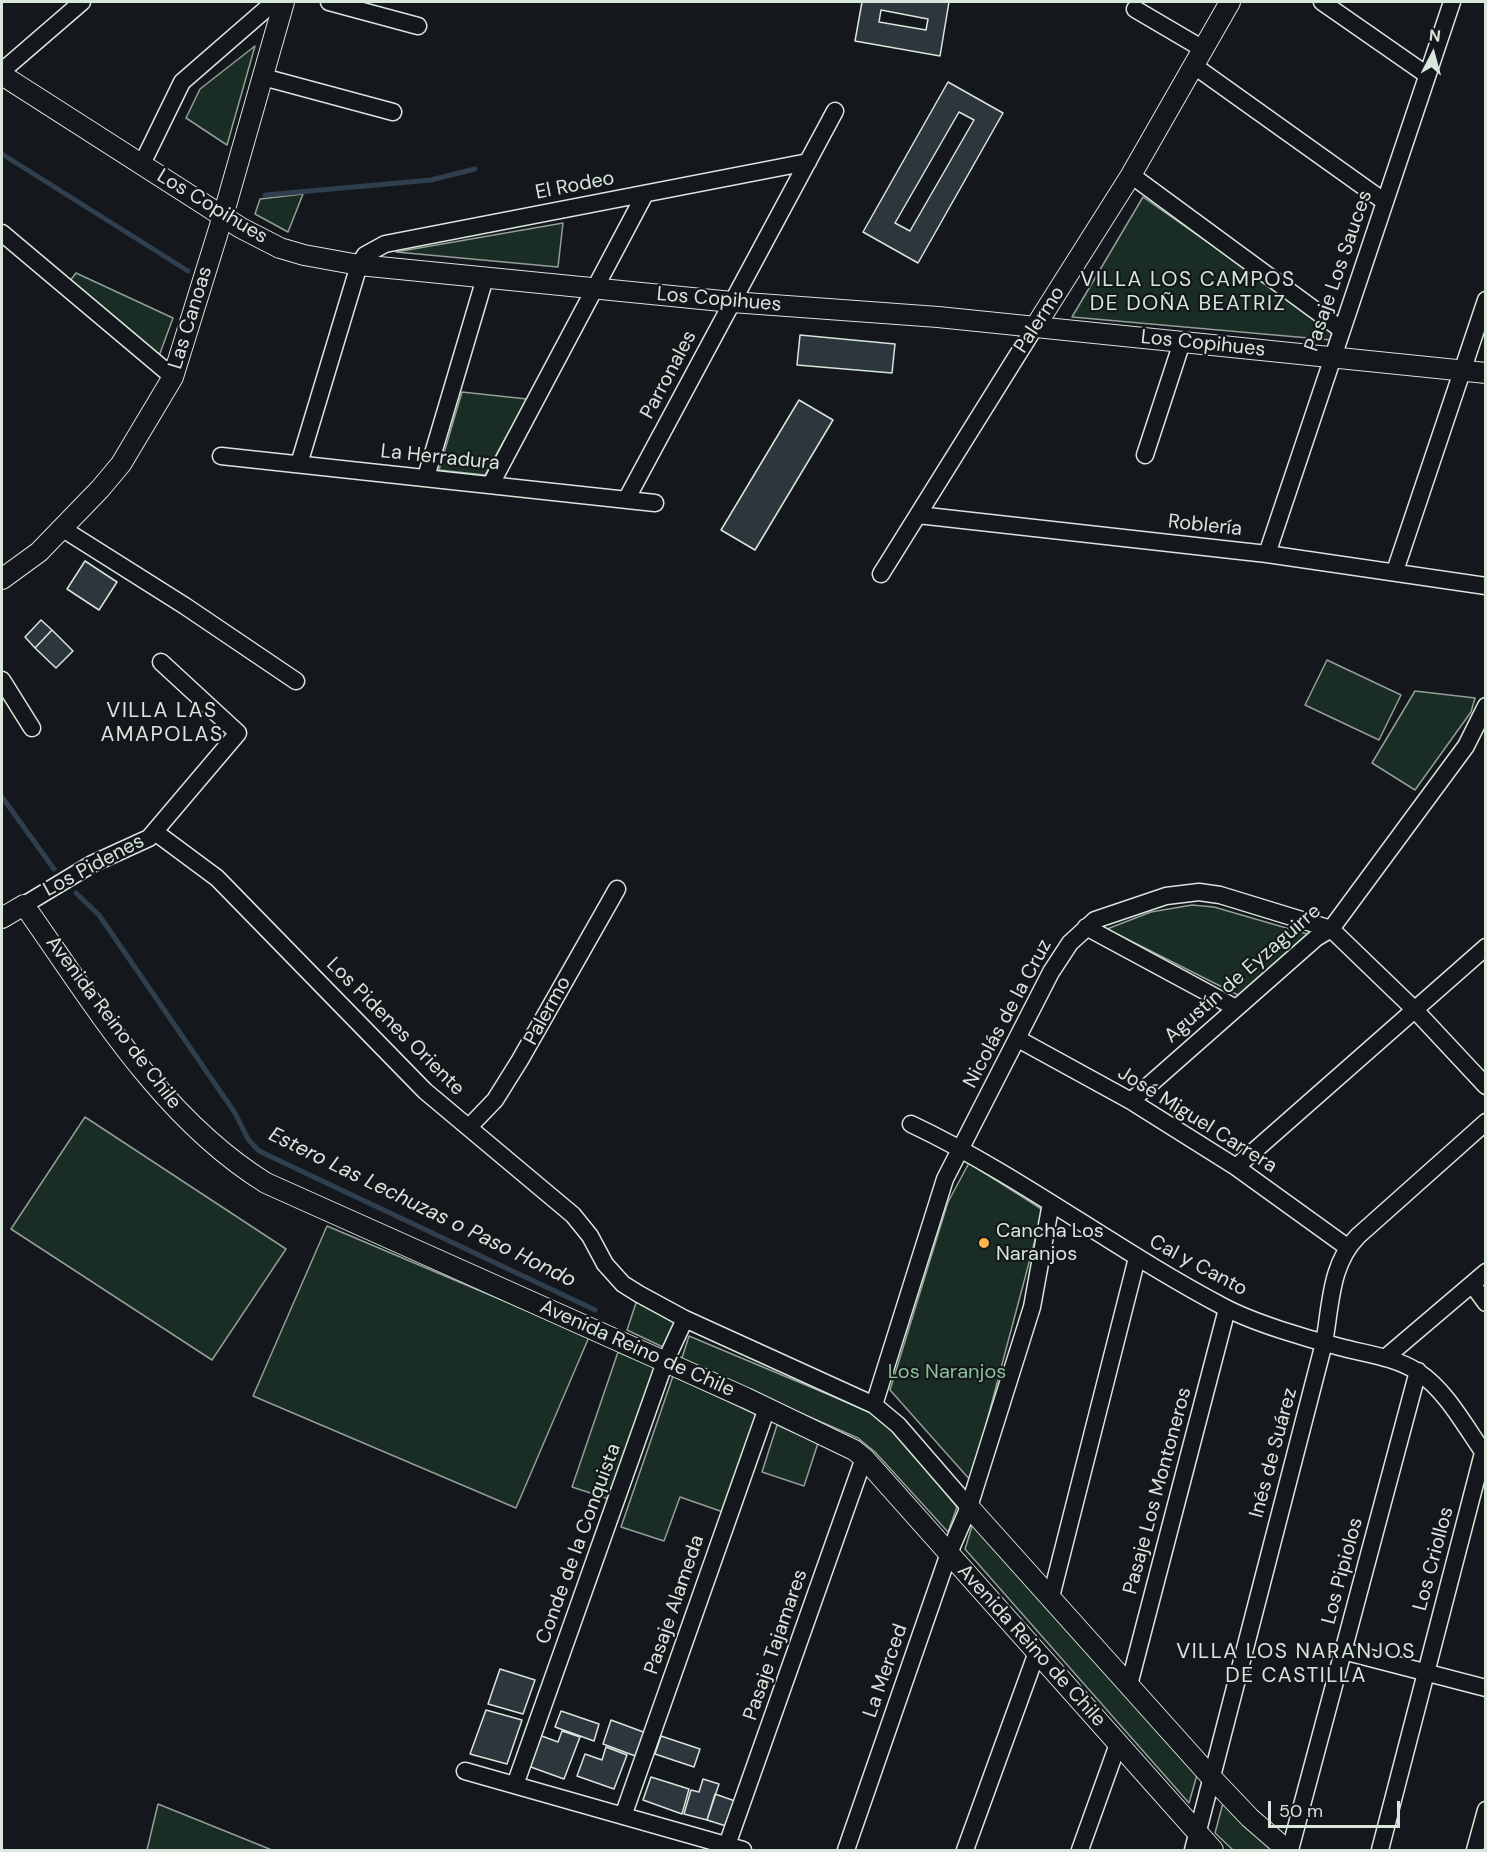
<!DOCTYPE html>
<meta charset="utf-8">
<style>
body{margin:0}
#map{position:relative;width:1487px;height:1852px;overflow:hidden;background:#14181c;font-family:"DM Sans",sans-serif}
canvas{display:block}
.frame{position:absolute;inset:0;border:3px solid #d8e6dc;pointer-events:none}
.north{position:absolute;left:1403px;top:24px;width:60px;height:60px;-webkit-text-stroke:4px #14181c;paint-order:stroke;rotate:6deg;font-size:16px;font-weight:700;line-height:24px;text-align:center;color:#d8e6dc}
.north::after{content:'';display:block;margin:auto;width:21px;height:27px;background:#d8e6dc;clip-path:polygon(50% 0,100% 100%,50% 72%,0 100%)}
.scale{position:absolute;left:1268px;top:1801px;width:132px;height:27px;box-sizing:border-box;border:3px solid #d8e6dc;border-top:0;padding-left:8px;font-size:18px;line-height:21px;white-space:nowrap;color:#d8e6dc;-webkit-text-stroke:4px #14181c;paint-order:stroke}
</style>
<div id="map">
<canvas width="1487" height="1852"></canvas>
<div class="frame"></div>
<div class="north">N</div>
<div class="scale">50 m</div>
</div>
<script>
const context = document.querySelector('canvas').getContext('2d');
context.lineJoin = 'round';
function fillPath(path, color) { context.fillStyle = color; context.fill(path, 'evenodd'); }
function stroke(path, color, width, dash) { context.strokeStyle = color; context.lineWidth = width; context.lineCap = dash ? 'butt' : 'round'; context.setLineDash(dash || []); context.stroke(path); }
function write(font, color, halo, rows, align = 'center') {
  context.font = font + ' "DM Sans",sans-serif'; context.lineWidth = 4.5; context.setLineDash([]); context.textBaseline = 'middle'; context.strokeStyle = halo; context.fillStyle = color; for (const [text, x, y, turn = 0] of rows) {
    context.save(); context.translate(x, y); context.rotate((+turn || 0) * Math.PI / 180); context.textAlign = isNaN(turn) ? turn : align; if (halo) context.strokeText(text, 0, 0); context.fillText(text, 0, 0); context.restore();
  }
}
const green = new Path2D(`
 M255 46 227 145 186 118 200 89Z
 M303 194 288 232 255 214 260 199Z
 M1143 197 1332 329 1331 340 1072 317Z
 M563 223 558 267 396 252Z
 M76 273 173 318 159 356 69 282Z
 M462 392 527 399 485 475 439 470Z
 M1327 660 1401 695 1379 740 1305 705Z
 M1415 691 1475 698 1471 712 1415 790 1372 763Z
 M1192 905 1214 907 1314 936 1242 997 1107 929 1151 912Z
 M85 1117 286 1249 212 1360 11 1229Z
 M969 1163 1043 1210 971 1481 890 1390 948 1202Z
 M327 1226 589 1337 516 1508 253 1396Z
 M637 1300 677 1322 667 1349 627 1330Z
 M689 1336 870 1412 889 1424 957 1507 948 1532 875 1452 858 1438 681 1361Z
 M618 1352 658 1369 612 1500 572 1487Z
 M673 1376 757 1415 723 1512 680 1497 664 1541 621 1527Z
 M777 1425 818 1443 804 1486 762 1472Z
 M973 1523 1197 1775 1189 1803 965 1549Z
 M1223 1803 1273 1850H1233L1215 1833Z
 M158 1804 272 1850H147Z`);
const stream = new Path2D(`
 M2 154 188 271
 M265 195 431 180 475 169
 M2 797 54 869
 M76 893 99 915 235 1113 248 1139 259 1151 595 1310`);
const building = new Path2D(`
 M862 2H949L940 56 855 41ZM881 10 928 19 926 30 879 22Z
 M948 82 1003 113 918 263 863 232ZM959 112 974 120 910 231 895 223Z
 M800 335 895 344 892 373 797 365Z
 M799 400 833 420 755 550 721 530Z
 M85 561 117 582 99 610 67 589Z
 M41 620 52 630 35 648 25 637Z
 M52 630 73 651 56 668 35 648Z
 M500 1669 535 1680 523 1714 488 1704Z
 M486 1710 522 1720 507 1764 470 1754Z
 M561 1711 599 1724 594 1741 555 1727Z
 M611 1720 646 1733 638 1757 603 1744Z
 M562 1731 580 1737 564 1779 528 1766 539 1735 558 1742Z
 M661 1736 700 1749 694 1767 655 1754Z
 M606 1747 627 1755 614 1789 577 1776 585 1754 602 1760Z
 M651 1777 689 1789 682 1814 643 1800Z
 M703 1779 719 1784 707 1820 684 1814 691 1790 699 1792Z
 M715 1794 735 1801 726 1826 707 1820Z`);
const minor = new Path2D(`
 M329 2 418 26
 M1322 2 1427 75
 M1135 9 1203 49
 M1193 65 1385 202
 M2 71 82 2
 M263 77 393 112
 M142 164 182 82 274 2
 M1131 175 1342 330
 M2 233 173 377
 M1145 455 1182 342
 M221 456 655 503
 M299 464 359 265 365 255 385 244 808 162
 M426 477 485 278
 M491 484 645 194
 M626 500 835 111
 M918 515 1267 554 1486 586
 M63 529 185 606 296 681
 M1267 554 1452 2
 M1395 571 1486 300
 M881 574 1035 327
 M2 680 32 728
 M155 832 217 878 425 1091 573 1215 590 1236 605 1264 623 1284 639 1294 685 1319 874 1405 898 1425 969 1507
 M24 905 92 864 149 838 238 733 161 662
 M1086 927 1236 1008
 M1018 1039 1131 1101 1236 1167 1347 1247
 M1131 1101 1316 938 1331 929 1466 746 1486 706
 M911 1124C1021 1176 1117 1251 1224 1307 1254 1323 1308 1339 1340 1347 1366 1354 1395 1357 1418 1372 1447 1391 1466 1428 1486 1456
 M469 1127 495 1100 520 1060 617 889
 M1236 1167 1486 947
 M1472 1284 1486 1303
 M1385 1358 1486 1272
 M874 1405 945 1179 1051 972 1070 943 1095 920 1166 896 1199 892 1220 895 1331 929 1415 1010 1486 1086
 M1051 1597 1137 1258
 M1343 1651 1486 1688
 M1129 1685 1227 1309
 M465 1771 743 1850
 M515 1785 665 1362 685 1319
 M623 1816 767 1408
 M727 1845 864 1458
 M846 1850 949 1553 969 1507 1032 1307 1051 1203
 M965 1850 1037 1652
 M1080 1850 1118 1744
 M1193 1850 1324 1343C1331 1305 1330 1264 1358 1236L1486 1122
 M1290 1850 1418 1371
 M1380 1850 1483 1453
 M1475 1850 1486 1810`);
const tertiary = new Path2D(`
 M2 75 241 228 280 248 304 255 359 265 732 302 938 317 1486 373
 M1035 327 1131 175 1230 2
 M2 579 39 552 100 489 121 464 173 377 223 216 284 2
 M2 918 24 905C94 1004 161 1118 266 1183L746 1398 854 1450 864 1458 1213 1850
 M969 1507 1211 1777 1250 1818 1287 1850`);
const markers = [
 [984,1243,6,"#ffb74d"]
];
const streetNames = [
 ["El Rodeo",575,186,-11],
 ["Los Copihues",212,207,31],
 ["Pasaje Los Sauces",1339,271,-71],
 ["Los Copihues",719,300,5],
 ["Las Canoas",191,318,-73],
 ["Palermo",1040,320,-57],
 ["Los Copihues",1203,344,6],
 ["Parronales",669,375,-62],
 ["La Herradura",440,458,6],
 ["Roblería",1205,526,6],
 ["Los Pidenes",94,866,-28],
 ["Agustín de Eyzaguirre",1243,974,-41],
 ["Palermo",548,1011,-61],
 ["Nicolás de la Cruz",1008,1014,-62],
 ["Avenida Reino de Chile",113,1023,53],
 ["Los Pidenes Oriente",395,1027,45],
 ["José Miguel Carrera",1197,1120,32],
 ["Cal y Canto",1198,1266,28],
 ["Avenida Reino de Chile",637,1349,24],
 ["Inés de Suárez",1274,1453,-75],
 ["Pasaje Los Montoneros",1158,1491,-75],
 ["Conde de la Conquista",579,1544,-70],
 ["Los Criollos",1434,1559,-75],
 ["Los Pipiolos",1343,1571,-75],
 ["Pasaje Alameda",675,1605,-71],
 ["Pasaje Tajamares",776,1645,-71],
 ["Avenida Reino de Chile",1031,1646,48],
 ["La Merced",886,1671,-71]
];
const poiNames = [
 ["Cancha Los",996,1232],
 ["Naranjos",996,1255]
];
const parkNames = [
 ["Los Naranjos",947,1373]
];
const neighbourhoodNames = [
 ["VILLA LOS CAMPOS",1188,280],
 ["DE DOÑA BEATRIZ",1188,304],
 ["VILLA LAS",162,711],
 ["AMAPOLAS",162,735],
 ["VILLA LOS NARANJOS",1296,1652],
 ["DE CASTILLA",1296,1676]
];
const waterNames = [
 ["Estero Las Lechuzas o Paso Hondo",422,1208,26]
];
fillPath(green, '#1a2d24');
stroke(green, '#939e99', 1.5);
stroke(stream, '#2f3f4d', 5);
fillPath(building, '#2c363c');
stroke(building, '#d8e6dc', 1.5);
stroke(minor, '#d8e6dc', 19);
stroke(tertiary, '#d8e6dc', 22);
stroke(minor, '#14181c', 16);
stroke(tertiary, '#14181c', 20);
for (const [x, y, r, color] of markers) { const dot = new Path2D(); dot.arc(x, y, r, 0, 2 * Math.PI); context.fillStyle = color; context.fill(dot); stroke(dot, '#14181c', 2); }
write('20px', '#d8e6dc', '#14181c', streetNames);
write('20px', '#d8e6dc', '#14181c', poiNames, 'left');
write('20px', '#8ac095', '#14181c', parkNames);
context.letterSpacing = '1.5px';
write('21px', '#d8e6dc', '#14181c', neighbourhoodNames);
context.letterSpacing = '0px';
write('italic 21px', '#d8e6dc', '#14181c', waterNames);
</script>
